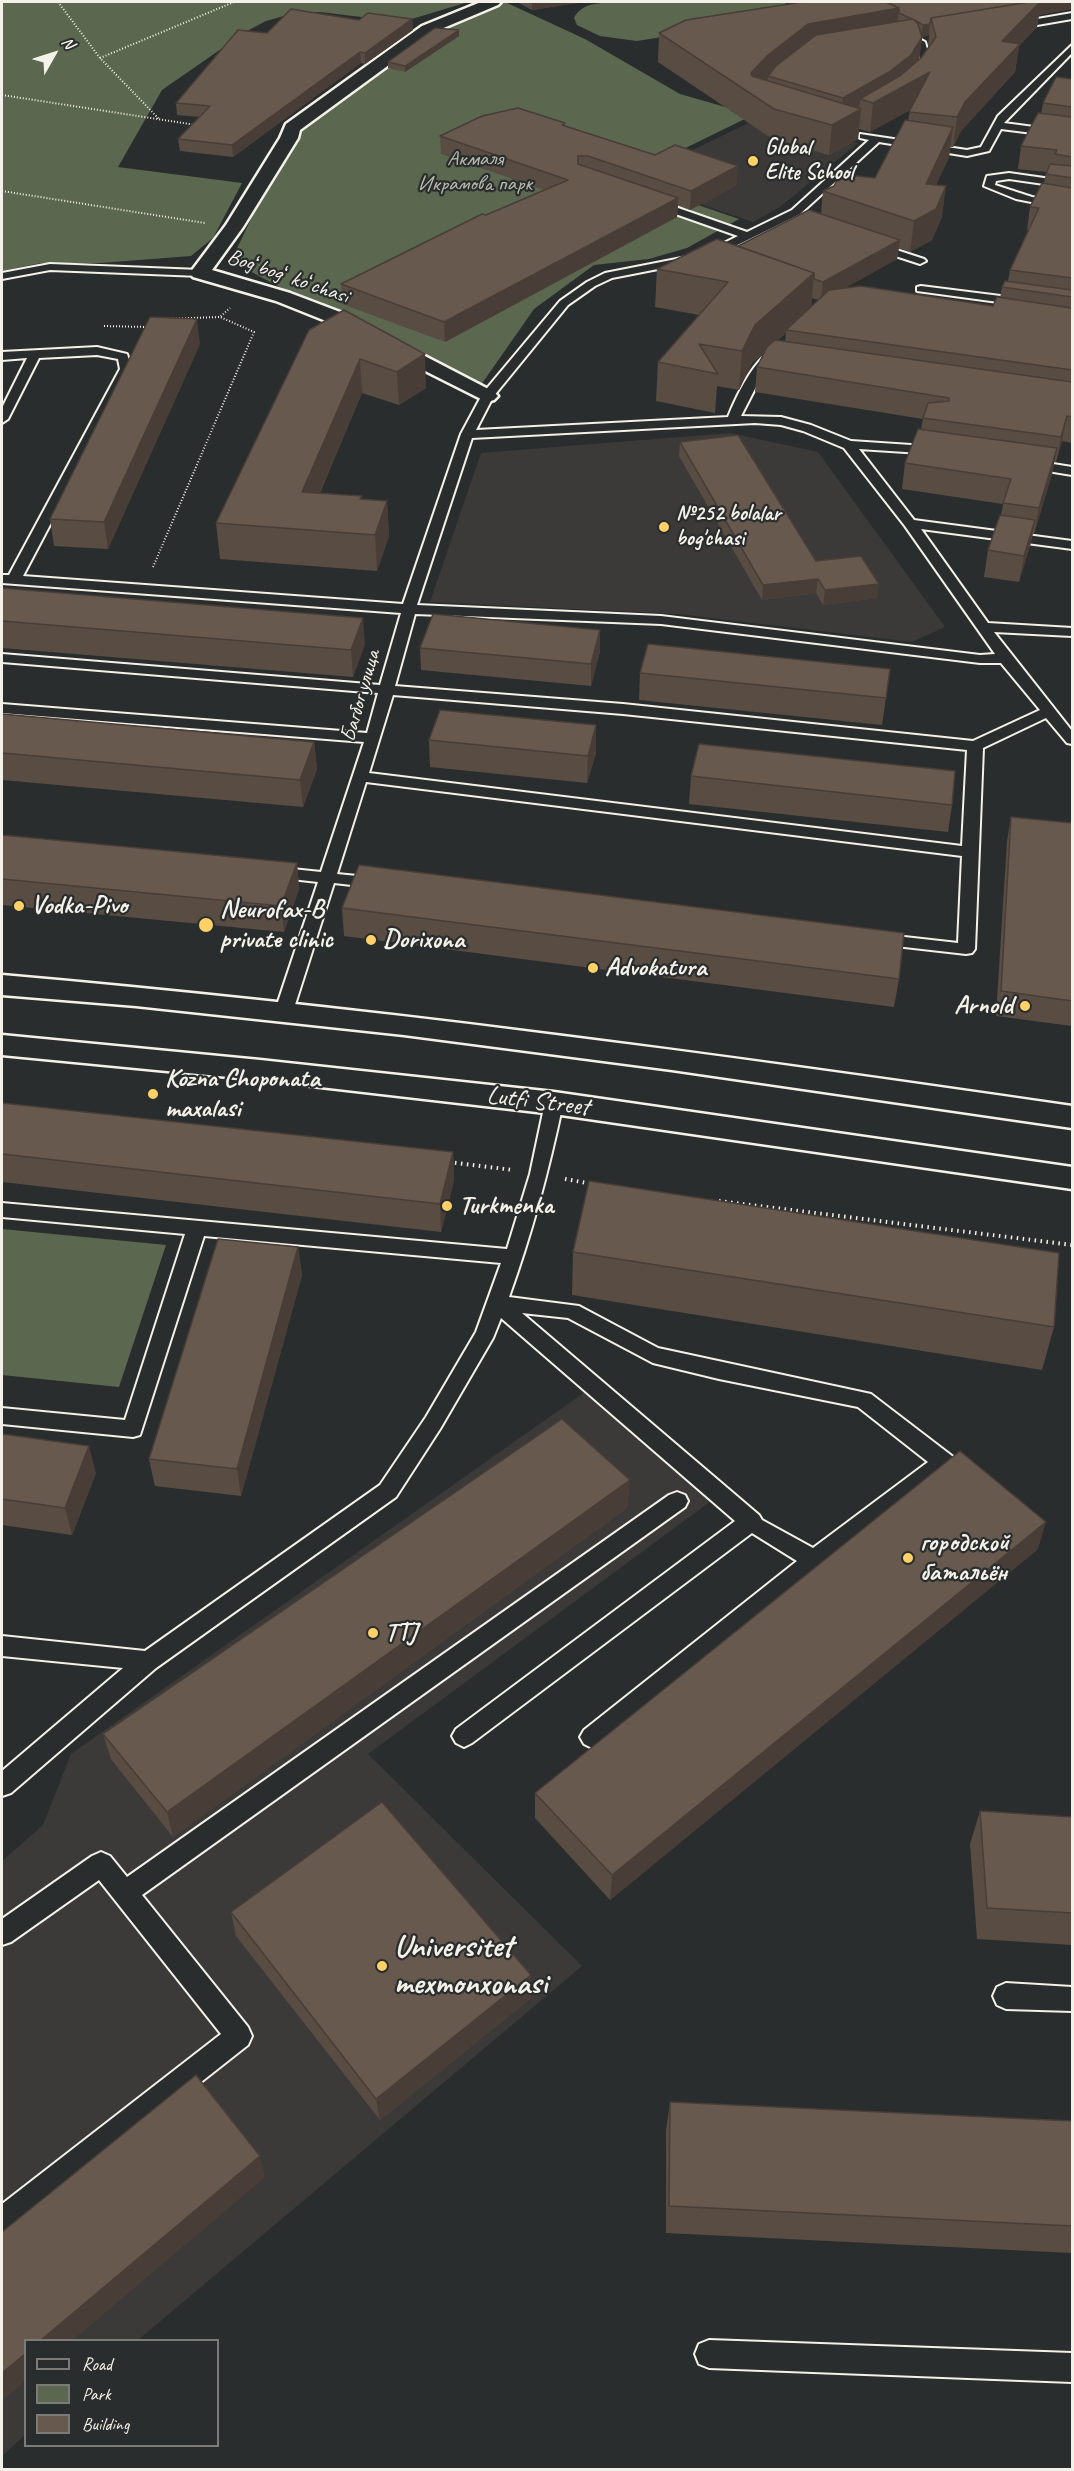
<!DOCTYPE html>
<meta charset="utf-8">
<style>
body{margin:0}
#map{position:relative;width:1074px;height:2471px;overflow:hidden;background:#2a2d2e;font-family:Caveat,sans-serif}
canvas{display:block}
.frame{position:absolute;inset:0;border:3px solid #f4f1e8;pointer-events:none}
.legend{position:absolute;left:24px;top:2339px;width:195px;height:108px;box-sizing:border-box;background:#2a2d2e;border:2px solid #7b7b78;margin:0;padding:8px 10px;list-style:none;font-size:18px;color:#f4f1e8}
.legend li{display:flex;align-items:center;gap:12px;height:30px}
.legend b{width:30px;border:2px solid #7b7b78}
.north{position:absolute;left:24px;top:24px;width:60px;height:60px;-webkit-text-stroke:4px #2a2d2e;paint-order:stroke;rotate:51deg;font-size:16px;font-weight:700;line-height:24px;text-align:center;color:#f4f1e8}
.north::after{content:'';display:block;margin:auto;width:21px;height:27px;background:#f4f1e8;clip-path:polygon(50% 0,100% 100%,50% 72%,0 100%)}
</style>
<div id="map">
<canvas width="1074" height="2471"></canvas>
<div class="frame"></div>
<ul class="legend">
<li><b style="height:8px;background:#2a2d2e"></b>Road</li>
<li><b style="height:16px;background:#5b684f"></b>Park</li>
<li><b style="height:16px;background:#67594e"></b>Building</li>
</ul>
<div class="north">N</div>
</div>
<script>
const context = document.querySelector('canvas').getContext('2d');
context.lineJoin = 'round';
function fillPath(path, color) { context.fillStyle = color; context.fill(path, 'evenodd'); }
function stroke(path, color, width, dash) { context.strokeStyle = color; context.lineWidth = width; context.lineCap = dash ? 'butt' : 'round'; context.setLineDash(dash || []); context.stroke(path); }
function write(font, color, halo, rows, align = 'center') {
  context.font = font + ' Caveat,sans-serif'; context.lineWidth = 4.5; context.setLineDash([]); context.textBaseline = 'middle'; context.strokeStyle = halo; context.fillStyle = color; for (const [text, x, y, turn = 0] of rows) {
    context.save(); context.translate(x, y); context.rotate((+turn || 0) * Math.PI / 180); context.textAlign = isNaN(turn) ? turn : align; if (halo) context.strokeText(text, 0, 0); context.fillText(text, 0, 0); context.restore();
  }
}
const built = new Path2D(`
 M765 115 858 143 780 207 753 222 631 180Z
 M730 433 818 452 945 627 912 642 679 614 430 602 481 453Z
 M585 1392 711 1501 368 1754 582 1966 138 2340H26L25 2435 2 2456V1861L43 1825 71 1754Z`);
const green = new Path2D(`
 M2 2H468L402 22 320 12 291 14 266 21 247 31 162 90 118 167 242 183 213 238 191 256 100 263H41L2 271Z
 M492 2H505L585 39 680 94 753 115 622 179 739 219 687 248 649 259 594 265 534 309 476 392 231 261 293 131 418 29Z
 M609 2H785L788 8 784 17 637 41 600 36 577 25 574 18C581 4 595 4 609 2Z
 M2 1229 166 1245 119 1387 2 1375Z`);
const pathFar1 = new Path2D(`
 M58 2 100 58 159 119
 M100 58 234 2
 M2 95 196 125
 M2 191 205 223
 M161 319 220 317 230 308
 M104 326 147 327
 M153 567 254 332 220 317`);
const path = new Path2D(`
 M449 1162 513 1170
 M565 1179 593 1184
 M719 1201 1072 1245`);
const service = new Path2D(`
 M1072 13V19L1014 29 1009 26 1014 23Z
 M897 30H903L925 42 931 63 921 79 913 77 921 63 916 44 897 34Z
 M1072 45V53L1004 123 1072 132V138L1001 129 989 151 967 156 879 142 800 214 709 259 612 278 595 286 568 305 493 397 476 430 728 417C736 397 755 356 776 349L782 353 761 377 741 416 781 417 811 425 851 441 941 447 942 450 936 454 859 449 914 520 1072 541V549L921 529 988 623 1072 628V636L994 632 1072 731V744L1067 743 1046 718 983 748 975 949 972 953 966 954 878 944 872 943 869 939 872 935 878 934 958 943 962 856 366 782 337 874 378 878 384 879 386 883 384 887 378 888 334 883 293 1011 290 1015H278L275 1011 318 882 273 877 265 872 273 867 321 872 364 742 2 713V704L367 733 378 693 2 662V654L380 685 401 613 2 583V575H9L120 369 118 359 97 355 39 358 8 419 2 423V408L27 358 2 360V352L97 347 127 354 132 369 23 576 403 604 461 434 483 393 560 301 587 282 605 273 702 254 738 236 650 205V201H658L747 232 792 210 869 140 860 138V134L967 150 981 147 998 116ZM755 423 781 425 803 431 844 448 905 526 995 654 980 655 661 616 417 605 472 438ZM415 614 661 624 980 663H1001L1040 710 973 741 623 704 395 686ZM393 695 623 714 967 750 962 846 369 773Z
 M1009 173 1072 182V188L1009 179 996 181 995 185 1032 197 1072 204V210L1016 199 984 186 987 176Z
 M872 242 924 259 926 261 920 264 868 247V243Z
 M50 264 200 270 206 273 200 276 50 270 2 279V273Z
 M921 286 1072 305V312L917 291V287Z
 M1028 460 1072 467V475L1023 467 1021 464Z
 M554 1097 561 1099 563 1103C549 1170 532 1233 509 1297L579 1306 658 1348 871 1394 952 1456 955 1462 952 1468 822 1567 600 1744 592 1748 584 1744 580 1737 584 1730 797 1561 752 1533 472 1743 464 1747 456 1743 452 1736 456 1729 735 1521 501 1318 493 1338 440 1429 396 1497 156 1668 11 1793 2 1796V1771L123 1668 2 1656V1636L145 1651 380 1485 426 1417 476 1332 501 1263 204 1236 140 1435 133 1437 2 1424V1408L125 1420 185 1234 2 1217V1203L507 1249 530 1174 545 1103 547 1099ZM522 1313 568 1318 653 1363 719 1379 858 1407 928 1462 813 1548 762 1520 759 1515Z
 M677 1492 685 1495 688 1501 685 1507 142 1895 248 2027 252 2036 248 2045 12 2231 2 2235V2204L221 2034 99 1880 11 1942 2 1945V1919L92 1856 101 1852 110 1856 127 1877 669 1495Z
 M1006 1983 1072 1987V2011L1006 2009 997 2005 993 1996 997 1987Z
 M709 2340 1072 2353V2382L709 2368 699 2364 695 2354 699 2344Z`);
const minor = new Path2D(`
 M481 2H501L498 5 434 32 300 130 298 138 243 227 212 270 290 293 340 312 494 392 498 396 494 400 487 402 326 321 276 301 193 277 190 273 226 225 280 138 286 124 422 26Z`);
const primary = new Path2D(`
 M2 975C360 1006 716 1054 1072 1106V1128L672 1070 404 1035 136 1006 2 995Z
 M2 1035 260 1060 554 1092 1072 1167V1189L554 1114 260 1080 2 1055Z`);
const wall = new Path2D(`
 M517 2H584L532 10Z
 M801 2H1072V9L1039 15 1037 27 1019 46 1015 72 961 131 953 147H950L949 157 936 185 942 217 932 240 910 252 899 248 897 259 845 288 993 306 1000 298 1002 287 1008 281 1010 270 1029 230H1027L1030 207 1044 183 1046 172 1018 169 1021 146 1041 114 1043 103 1072 79V443L1062 441 1056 462H1054L1052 474 1034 534H1033L1030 546 1019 582 984 577 988 550 1001 515 1003 504 902 489 905 463 921 430 923 419 755 392 757 367 764 353 752 363 739 390 717 386 715 413 656 401 658 362 699 315 655 307 657 269 738 246 821 214 823 191 875 178 908 121 910 110 870 132 859 129 858 139 829 155 771 138 658 62 659 33ZM929 35 928 48 921 58 919 60 922 37ZM812 298 818 300 811 307ZM786 333 785 341 778 340Z
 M412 19 413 30 365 64 361 63 233 157 180 151 178 139 200 117 177 115 176 103 267 33 359 20Z
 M459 36 405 72 388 68V62Z
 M565 123V126L737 185 690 210 678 205 677 217 445 342 342 304 341 284 486 215 544 190 441 154 440 136Z
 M344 310 426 388 399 405 362 393 320 493 362 499 387 501 389 536 377 571 220 559 216 523Z
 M200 344 108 549 54 546 50 519Z
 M680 442 816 561 877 598 823 605 816 593 762 600 679 456Z
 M2 588 365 644 353 677 2 648Z
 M600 630V651L591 686 421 670 420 648Z
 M890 669 882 725 639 700 640 673Z
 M2 714 314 742 317 769 303 807 2 780Z
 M429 740 596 753 587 783 430 767Z
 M691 776 952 805 948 832 689 804Z
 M1011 817 1072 823V1026L996 1016 1007 841Z
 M2 835 297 863 299 889 284 932 2 905Z
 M342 908 899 979 894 1007 344 936Z
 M2 1103 453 1152 454 1180 441 1232 2 1182Z
 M298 1247 302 1275 241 1496 155 1486 149 1459Z
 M573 1252 1054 1327 1042 1370 572 1295Z
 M2 1434 96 1473 72 1535 2 1525Z
 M628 1507 173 1837 111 1759 103 1734Z
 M1038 1549 610 1900 535 1818V1793Z
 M980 1811 1072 1817V1945L977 1939 970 1844Z
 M231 1912 531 1975V1998L380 2120 236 1936Z
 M670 2102 1072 2121V2253L666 2233V2131Z`);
const shadedWall = new Path2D(`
 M532 2H584L532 10Z
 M1040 2H1072V9L1039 15 1037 27 1019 46 1015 72 961 131 953 147 957 117 935 34Z
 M899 8 896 36 768 76 767 82 754 96 751 73 768 55 808 24Z
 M412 19 413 30 365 64V53Z
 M930 24 929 35 921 37 923 25Z
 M459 30V36L405 72V66Z
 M922 37 919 62 930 72 926 101 870 132 873 103 860 99 859 111 861 109 858 139 829 155 832 125 841 120 843 98Z
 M360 52 361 63 233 157 232 145Z
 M953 127 949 157 922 215 926 184Z
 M738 166 737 185 690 210 691 191Z
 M946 186 942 217 932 240 910 252 914 221Z
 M678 198 677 217 445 342 444 322Z
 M900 240 897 259 821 301 823 282Z
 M814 273 811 311 786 330V333L752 363 739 390 742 351 755 325Z
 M197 319 200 344 108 549 104 522Z
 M425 354 426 388 399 405 397 372Z
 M360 359 362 393 305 527 302 492Z
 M1067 416 1062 441 1056 462 1061 437Z
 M1057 448 1052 474 1034 534 1039 508Z
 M387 501 389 536 377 571 375 535Z
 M1035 520 1030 546 1019 582 1024 556Z
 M818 579 816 593 762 600 763 585Z
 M879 584 877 598 823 605 825 590Z
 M363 618 365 644 353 677 351 650Z
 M600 630V651L591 686V664Z
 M596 725V753L587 783 588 756Z
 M314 742 317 769 303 807 300 780Z
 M297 863 299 889 284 932 281 906Z
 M453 1152 454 1180 441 1232 440 1204Z
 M298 1247 302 1275 241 1496 237 1469Z
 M89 1446 96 1473 72 1535 65 1508Z
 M630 1480 628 1507 173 1837 167 1812Z
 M1046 1522 1038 1549 610 1900 612 1875Z
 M531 1975V1998L380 2120 376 2099Z
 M260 2156 265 2177 73 2340H41Z
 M26 2353V2380L2 2401V2373Z`);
const building = new Path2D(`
 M802 2H886L899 8 808 24 768 55 751 73 752 76 861 109 832 125 774 109 659 33 686 20Z
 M886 2H1029L931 18 930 24 923 25 916 21 913 19H912L899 13V8Z
 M1029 2H1040L1002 41 1020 44 965 102 957 117 909 112 930 72 873 103 860 99 901 75 921 58 936 37 931 18Z
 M291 9 359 20 368 13 412 19 365 53 360 52 232 145 178 139 210 106 176 103 238 30 267 33Z
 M913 19 918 24 922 37 911 55 889 72 843 98 768 76 776 66 816 35Z
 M435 28 459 30 405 66 388 62Z
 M1056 77 1072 79V107L1043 103Z
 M518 108 565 123 562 125 655 155 675 145 738 166 691 191 588 156H578V164L678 198 444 322 341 284 482 214 486 215 568 180 440 136 482 116Z
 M1038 113 1072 117V157L1055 154 1057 150 1021 146Z
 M905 120 953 127 926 184 946 186 936 209 914 221 823 191 834 186 840 174 875 178Z
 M1050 164 1072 166V178L1046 174Z
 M1042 183 1072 188V278L1010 270 1039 208 1030 207Z
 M809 210 900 240 823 282 814 279V273L738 246Z
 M717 239 814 273 755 325 742 351 699 344 718 374 658 362 728 282 657 269Z
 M1005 281 1072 290V297L1002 287Z
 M861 286 993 306 997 297 1072 308V370L786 330 829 290Z
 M344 310 425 354 397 372 360 359 302 492 362 496 360 499 387 501 375 535 216 523 309 330Z
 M150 317 197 319 104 522 50 519Z
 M775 340 1072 382V417L1067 416 1061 437 923 418 928 403 949 401V398L757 367 767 347Z
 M918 429 1057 448 1039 508 1003 503 1011 479 905 463Z
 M738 435 816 561 861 556 879 584 825 590 818 579 763 585 680 442Z
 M1000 515 1035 520 1024 556 988 550Z
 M2 588 363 618 351 650 2 621Z
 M433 614 600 630 591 664 420 648Z
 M648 644 890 669 886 698 640 673Z
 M440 710 596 725 588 756 429 740Z
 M2 714 314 742 300 780 2 753Z
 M699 744 955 771 952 805 691 776Z
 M1011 817 1072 823V1001L1001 991Z
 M2 835 297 863 281 906 2 879Z
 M359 865 904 933 899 979 342 908Z
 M2 1103 453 1152 440 1204 2 1154Z
 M589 1181 1059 1253 1054 1327 573 1252Z
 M218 1239 298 1247 237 1469 149 1459Z
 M562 1419 630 1480 167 1812 103 1734Z
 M2 1434 89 1446 65 1508 2 1499Z
 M960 1451 1046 1522 612 1875 535 1793Z
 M382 1802 531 1975 376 2099 231 1912Z
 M980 1811 1072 1817V1913L987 1908Z
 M196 2075 260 2156 41 2340H26V2353L2 2373V2232Z
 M670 2102 1072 2121V2226L669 2206Z`);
const markers = [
 [753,161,6,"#ffd166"],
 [664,527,6,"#ffd166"],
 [19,906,6,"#ffd166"],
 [206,925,8,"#ffd166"],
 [371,940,6,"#ffd166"],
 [593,968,6,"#ffd166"],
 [1025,1006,6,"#ffd166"],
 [153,1094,6,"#ffd166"],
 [447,1206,6,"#ffd166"],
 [908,1558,6,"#ffd166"],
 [373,1633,6,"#ffd166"],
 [382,1966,6,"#ffd166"]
];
const farPoinames = [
 ["Global",765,148],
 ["Elite School",765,173],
 ["№252 bolalar",676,514],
 ["bog'chasi",676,539]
];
const farParknames = [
 ["Акмаля",475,159],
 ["Икрамова парк",475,184]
];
const farStreetnames = [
 ["Bogʻbogʻ koʻchasi",288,277,19],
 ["Багбог улица",361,696,-74]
];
const poiNames = [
 ["Vodka-Pivo",31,906],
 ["Neurofax-B",220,910],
 ["private clinic",220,940],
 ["Dorixona",383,940],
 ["Advokatura",605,968],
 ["Arnold",1013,1006,"right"],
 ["Kozna Choponata",165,1079],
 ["maxalasi",165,1109],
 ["Turkmenka",459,1206],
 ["городской",920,1543],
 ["батальён",920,1573],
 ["TTJ",385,1633]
];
const streetNames = [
 ["Lutfi Street",538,1102,7]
];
const nearPoinames = [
 ["Universitet",394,1948],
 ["mexmonxonasi",394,1985]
];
fillPath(built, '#3c3a38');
fillPath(green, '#5b684f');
stroke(service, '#f4f1e8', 4);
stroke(minor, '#f4f1e8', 5);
stroke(primary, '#f4f1e8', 5);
stroke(pathFar1, '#f4f1e8', 2, [1, 2]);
stroke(path, '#f4f1e8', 4, [1.5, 4.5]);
fillPath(service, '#2a2d2e');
fillPath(minor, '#2a2d2e');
fillPath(primary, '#2a2d2e');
fillPath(wall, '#594d43');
fillPath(shadedWall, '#483e37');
fillPath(building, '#67594e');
stroke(building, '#483e37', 1.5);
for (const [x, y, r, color] of markers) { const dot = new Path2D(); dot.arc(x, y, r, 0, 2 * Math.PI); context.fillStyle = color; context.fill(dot); stroke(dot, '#2a2d2e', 2); }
write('bold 22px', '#f4f1e8', '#2a2d2e', farPoinames, 'left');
write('22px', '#b7baab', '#2a2d2e', farParknames);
write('22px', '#f4f1e8', '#2a2d2e', farStreetnames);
write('bold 26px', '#f4f1e8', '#2a2d2e', poiNames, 'left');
write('26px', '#f4f1e8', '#2a2d2e', streetNames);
write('bold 32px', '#f4f1e8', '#2a2d2e', nearPoinames, 'left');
</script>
